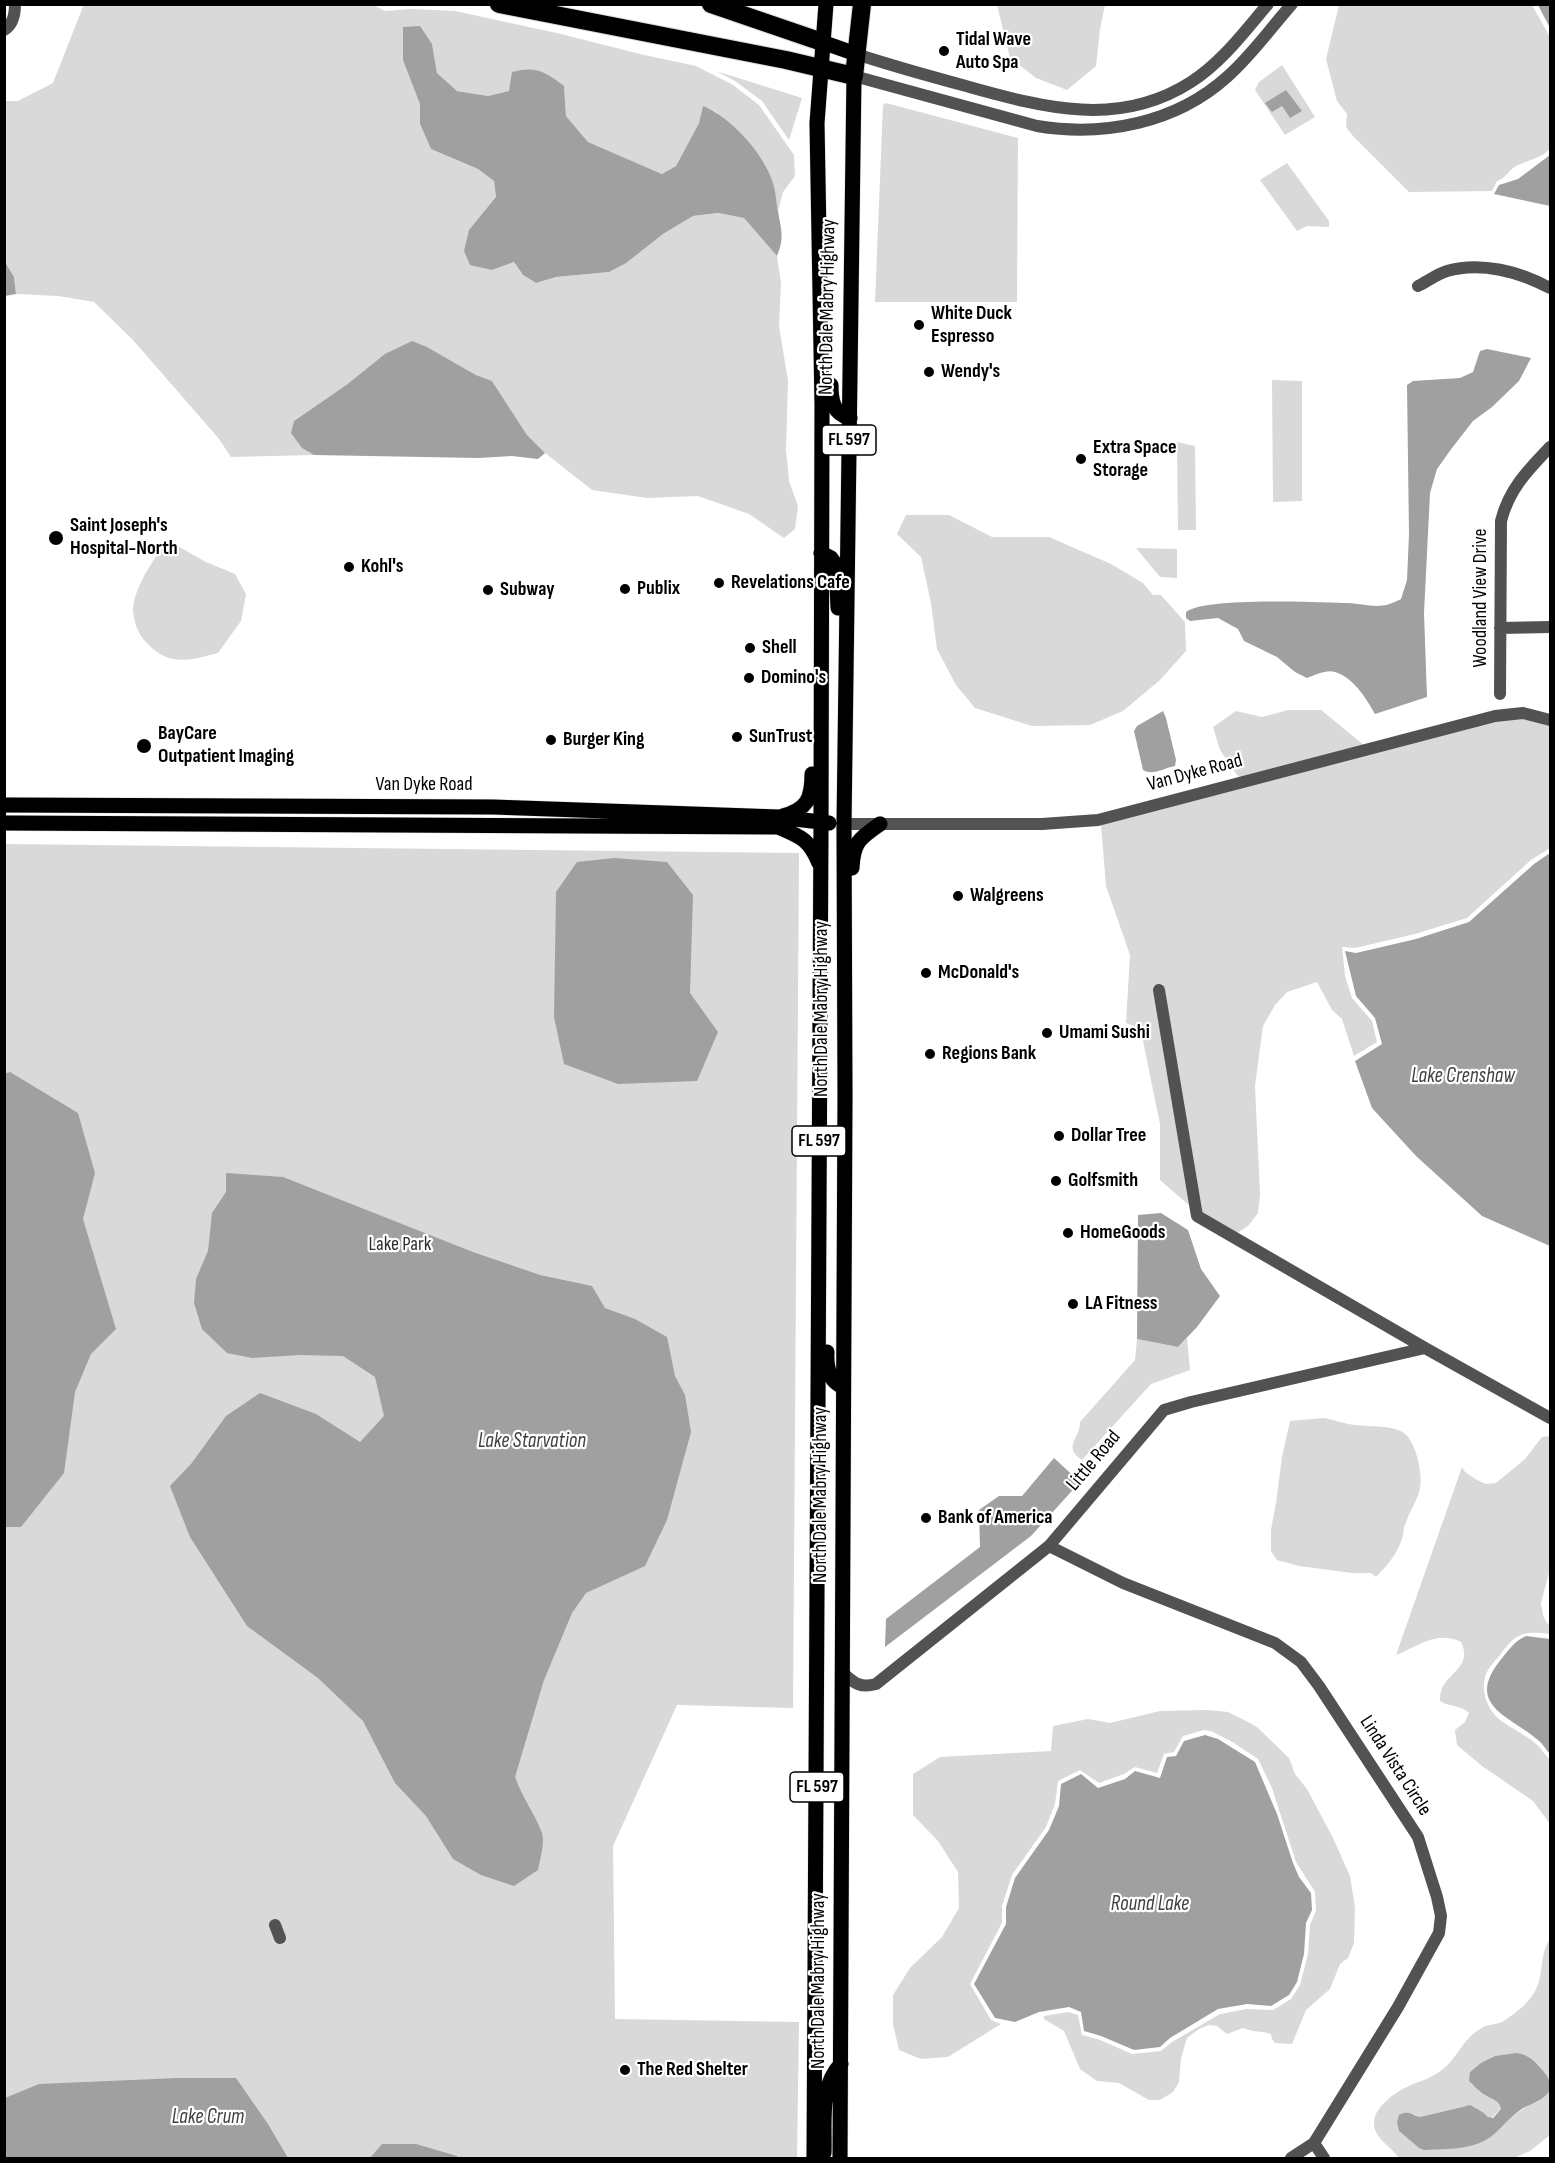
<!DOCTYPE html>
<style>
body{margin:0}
#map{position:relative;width:1555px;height:2163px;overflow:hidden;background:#fff;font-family:"Sofia Sans Condensed",sans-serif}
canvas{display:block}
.frame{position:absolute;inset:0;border:6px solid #000;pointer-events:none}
</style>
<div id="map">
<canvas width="1555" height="2163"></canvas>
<div class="frame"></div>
</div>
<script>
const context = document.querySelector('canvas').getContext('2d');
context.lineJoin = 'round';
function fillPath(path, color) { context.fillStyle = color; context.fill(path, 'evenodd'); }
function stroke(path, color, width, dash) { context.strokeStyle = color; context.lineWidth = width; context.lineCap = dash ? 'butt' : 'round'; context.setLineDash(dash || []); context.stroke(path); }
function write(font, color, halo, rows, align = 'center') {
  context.font = font + ' "Sofia Sans Condensed",sans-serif'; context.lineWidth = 4.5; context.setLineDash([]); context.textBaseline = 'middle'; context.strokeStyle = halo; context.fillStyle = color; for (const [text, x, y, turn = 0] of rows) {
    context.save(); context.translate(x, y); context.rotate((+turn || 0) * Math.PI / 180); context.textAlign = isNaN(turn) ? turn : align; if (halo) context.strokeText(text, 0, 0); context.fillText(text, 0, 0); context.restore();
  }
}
const green = new Path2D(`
 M84 4H371L385 11 411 9 455 11 561 34 644 55 696 66 733 85 759 105 794 155 795 176 783 192 778 211 773 183 716 112 703 107 699 123 676 166 662 174 588 142 566 116 564 86 510 91 488 96 457 91 437 73 432 44 403 28 404 39 420 104V124L431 149 478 169 494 181 496 197 486 212 492 270 514 262 523 275 536 283 556 277 609 272 663 234 693 216 718 213 744 218 777 256 781 283 779 326 788 381 786 450 789 481 798 506 795 529 784 538 749 514 698 496 647 498 592 490 545 453 527 435 492 381 476 375 427 347 349 383 294 421 302 448 314 455 231 457 219 439 133 340 94 302 58 296 16 294 14 277 5 262 4 101H18L53 83Z
 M997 5H1105L1100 29 1096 66 1067 90 1036 78 1010 58Z
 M1339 5H1532L1550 37V149C1540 159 1528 160 1516 166 1508 171 1506 178 1497 181L1492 191 1409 192 1353 136 1346 127 1347 114 1337 101 1326 59Z
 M1282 65 1315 117 1285 135 1255 90 1259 82Z
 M716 71 802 98 789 140 762 101 735 81Z
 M886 103 1018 138 1017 302H875L883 105Z
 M1287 163 1329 221V227L1307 226 1297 231 1260 180Z
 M1272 380 1302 381V501L1273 502Z
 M1177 442 1195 446 1196 530H1178Z
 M906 515H949L992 537H1049L1111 564 1143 583 1153 595H1161L1185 622 1186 651 1160 680 1123 711 1090 725 1032 726 975 708 956 685 937 649 931 603 921 557 897 534Z
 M172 543 206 562 235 574 246 594 241 621 218 653C188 661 168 667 145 641 138 634 134 622 133 611 133 590 151 564 162 547Z
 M1136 548 1177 549V578L1160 577Z
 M1288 710H1321L1364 745 1240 777 1237 775 1220 750 1213 727 1236 711 1262 717Z
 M1523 719 1550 725V848L1531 860 1467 918 1415 934 1355 948 1342 947 1345 976 1352 998 1372 1021 1377 1042 1354 1056 1342 1019 1332 1010 1317 982 1287 992 1275 1005 1263 1026 1255 1086 1260 1194 1258 1213 1248 1226 1237 1233 1201 1212 1163 984 1154 986 1190 1206 1160 1180V1124L1143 1041 1137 1027 1126 1023 1130 955 1106 886 1101 825 1496 721Z
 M5 844 799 853 793 1708 677 1705 613 1846 615 2019 799 2022 797 2158H5Z
 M1187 1338 1190 1370 1151 1384 1082 1460C1062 1447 1080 1439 1080 1422L1135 1360 1137 1339 1178 1347Z
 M1324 1418C1334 1420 1345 1424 1355 1425 1369 1427 1394 1425 1404 1433 1416 1442 1423 1474 1420 1488 1418 1499 1410 1511 1406 1522 1403 1528 1404 1533 1402 1539 1397 1554 1387 1566 1376 1577L1371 1573H1352L1299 1566 1277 1560 1271 1551V1530L1276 1503 1282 1457 1290 1421Z
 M1550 1436V1569L1541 1603 1543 1615 1546 1622 1550 1626V1634C1523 1631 1517 1632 1500 1655 1495 1661 1489 1667 1486 1674 1480 1690 1487 1709 1500 1720 1511 1728 1524 1734 1535 1743 1541 1748 1545 1755 1550 1760V1824L1533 1801 1482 1766 1457 1745 1455 1730 1465 1722 1469 1713C1459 1704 1451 1708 1440 1701 1440 1694 1441 1689 1445 1683 1455 1670 1471 1662 1461 1642 1437 1630 1418 1646 1396 1655L1462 1467 1465 1472 1477 1480 1486 1484 1496 1483 1525 1459 1542 1437Z
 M1207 1710 1228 1712 1250 1723 1258 1728 1289 1758 1295 1774 1307 1789 1333 1838 1350 1876 1355 1908 1354 1943 1348 1958 1340 1964 1330 1989 1306 2010 1292 2044 1275 2043 1272 2039 1271 2034C1261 2031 1252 2032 1243 2028L1227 2034 1217 2026 1209 2025 1199 2029 1187 2038 1181 2058 1179 2082 1173 2092 1160 2100H1149L1119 2083 1097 2081 1080 2069 1064 2031 1044 2019V2016L1068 2012 1078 2015 1082 2035 1100 2040 1132 2054 1161 2051 1172 2042 1220 2014 1247 2009 1273 2010 1291 1999 1300 1985 1308 1954 1310 1925 1316 1910 1315 1892 1296 1862 1272 1788 1258 1759 1234 1743 1211 1731 1204 1730 1183 1736 1174 1752 1164 1754 1157 1773 1135 1767 1124 1774 1099 1783 1080 1770 1058 1781 1055 1804 1046 1827 1012 1875 1002 1906V1923L970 1984 991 2020 1001 2024 948 2057 921 2059 899 2050 893 2024V1995L910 1968 942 1937 959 1908 958 1872 938 1841 913 1815V1774L940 1757 1051 1751 1053 1726 1088 1719 1110 1723 1160 1711Z
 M1550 1939V2135L1530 2151 1514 2158H1399C1391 2146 1373 2138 1374 2122 1374 2108 1395 2092 1407 2087 1416 2082 1427 2080 1436 2074 1456 2063 1461 2040 1480 2029 1486 2024 1495 2025 1502 2022 1510 2017 1521 2009 1527 2002 1548 1981 1536 1959 1550 1939ZM1515 2053C1529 2053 1538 2063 1546 2074 1540 2083 1535 2099 1527 2106 1522 2111 1513 2114 1508 2120 1486 2147 1458 2149 1424 2150L1419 2148 1399 2131 1413 2114 1420 2117 1465 2106 1484 2113 1490 2119 1501 2109 1496 2100 1486 2096 1477 2087 1471 2084 1470 2072 1495 2056Z`);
const water = new Path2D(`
 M1538 5H1550V28Z
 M420 26 432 44 437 73 457 91 488 96 509 91 512 72C536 66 544 71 564 86L566 116 588 142 662 174 676 166 699 123 703 106C732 118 764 154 773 183 776 192 776 202 778 211 781 230 785 237 777 256L744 218 718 213 693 216 663 234 626 263 609 272 556 277 536 283 523 275 514 262 492 270 470 265 464 251 469 230 496 197 494 181 478 169 431 149 420 124V104L403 60V27Z
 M1286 90 1302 111 1290 118 1282 106 1272 112 1265 103Z
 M1550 155V206L1494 194 1499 185 1518 179Z
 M5 262 14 277 16 294 5 296Z
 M412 341 427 347 476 375 492 381 527 435 545 453 538 459 512 456 479 458 314 455 302 448 291 433 294 421 349 383 385 354Z
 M1487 349 1531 358 1519 381 1492 407 1473 421 1452 448 1437 469 1430 493 1424 613 1427 697 1375 714C1366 698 1354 678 1335 672 1327 669 1315 675 1307 678L1295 672 1277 657 1244 641 1238 629 1218 618 1190 621 1186 618V612C1204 597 1318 602 1347 603 1371 604 1379 611 1401 599L1407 580 1409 534 1407 385 1413 381 1460 378 1473 372 1480 351Z
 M1163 711 1166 718 1176 760 1175 766C1164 768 1153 776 1143 770L1134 731 1137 726Z
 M1550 853V1246L1482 1216 1416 1156 1372 1108 1355 1061 1382 1044 1375 1018 1356 996 1345 951 1356 953 1416 939 1469 922 1534 864Z
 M614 858 667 862 693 895 690 993 718 1032 697 1081 618 1084 564 1064 554 1017 556 892 577 862Z
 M10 1072 78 1113 95 1173 83 1219 116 1329 91 1354 75 1392 64 1473 21 1527H4V1074Z
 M226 1173 283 1177 473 1252 540 1275 592 1286 605 1308 635 1319 667 1337 675 1376 685 1395 691 1432 667 1520 645 1566 586 1593 572 1613 544 1680 515 1777C522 1797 535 1814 542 1833 545 1844 540 1859 538 1870L514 1886 481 1875 453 1859 426 1816 395 1783 363 1721 318 1678 247 1626 190 1537 170 1486 191 1464 226 1416 260 1393 316 1414 360 1442 384 1416 375 1377 343 1356 299 1355 252 1358 227 1353 202 1329 194 1303 196 1279 208 1251 212 1213 226 1192Z
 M1161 1213 1188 1230 1201 1269 1220 1296 1197 1327 1178 1347 1137 1339 1138 1215Z
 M1054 1458 1080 1482 1031 1536 885 1647 886 1619 980 1547 979 1510 999 1496H1022Z
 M1526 1636 1550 1639V1754C1546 1750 1543 1744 1538 1740 1512 1717 1465 1706 1499 1662 1507 1652 1514 1641 1526 1636Z
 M1205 1735 1218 1739 1255 1762 1277 1814 1293 1863 1299 1877 1311 1893 1312 1910 1306 1923 1304 1954 1297 1982 1289 1995 1271 2006 1247 2004 1218 2009 1170 2038 1160 2047 1134 2050 1101 2036 1084 2031 1081 2012 1069 2007 1039 2012 1015 2022 995 2018 974 1984 1006 1924V1907L1015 1878 1049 1830 1059 1806 1061 1784 1081 1774 1098 1788 1125 1779 1135 1771 1160 1778 1167 1757 1176 1756 1184 1741Z
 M1515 2053C1525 2053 1533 2059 1539 2066 1544 2071 1553 2082 1550 2090 1544 2101 1528 2104 1519 2111 1506 2120 1498 2134 1484 2141 1466 2150 1444 2149 1424 2150L1419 2148 1399 2131 1397 2122 1399 2115C1409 2110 1411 2115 1420 2117L1470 2105 1484 2113 1488 2117 1493 2118 1501 2109C1498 2099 1493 2100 1485 2095 1480 2092 1473 2085 1469 2081L1470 2072 1481 2063 1495 2056Z
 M178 2078H236L268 2124 288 2158H5V2098L39 2084Z
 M382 2144H416L457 2156 458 2158H370Z`);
const minor = new Path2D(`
 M4 30C13 25 15 14 15 4
 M856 54C893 66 929 76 966 86 1042 107 1118 129 1191 82 1222 62 1244 32 1268 4
 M854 76 1037 126C1104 137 1176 123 1227 77 1251 56 1270 29 1292 4
 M1418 286C1428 281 1437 274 1447 271 1481 261 1520 272 1550 288
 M1500 628 1550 627
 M1500 694 1501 521C1509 489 1528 470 1550 447
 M844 824H1042L1098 820 1495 716 1523 713 1550 720
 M1159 990 1197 1216 1425 1348
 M1049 1546 1123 1583 1275 1643 1301 1662 1319 1686 1418 1837 1437 1897 1441 1916 1439 1933 1398 2007 1314 2143 1291 2158
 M844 1674C855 1684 861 1688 876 1684L1049 1546 1164 1410 1191 1402 1425 1348 1550 1418
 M275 1925 280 1938
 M1314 2143 1324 2158`);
const major = new Path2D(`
 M822 42 856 54
 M831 385C831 400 833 414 850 418
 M821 553 831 558 836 565 838 608
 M4 805 493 807 778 817 829 823
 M783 816C807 809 812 799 812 774
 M4 823 781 827
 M778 827C801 837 809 839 819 863
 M852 868C853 842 860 838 880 824
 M827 1352C826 1367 829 1381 843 1387
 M824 2153C825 2123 819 2087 841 2064
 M814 2158 821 827 822 405 817 123 826 4
 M840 2158 845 1095 844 824 854 76`);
const highway = new Path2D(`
 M499 4 786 60 854 76 862 4
 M711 4 822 42`);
const markers = [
 [944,51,6,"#000"],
 [919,325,6,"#000"],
 [929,372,6,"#000"],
 [1081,459,6,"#000"],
 [56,538,8,"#000"],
 [349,567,6,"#000"],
 [719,583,6,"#000"],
 [625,589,6,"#000"],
 [488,590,6,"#000"],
 [750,648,6,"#000"],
 [749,678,6,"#000"],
 [737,737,6,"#000"],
 [551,740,6,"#000"],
 [144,746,8,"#000"],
 [958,896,6,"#000"],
 [926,973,6,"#000"],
 [1047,1033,6,"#000"],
 [930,1054,6,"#000"],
 [1059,1136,6,"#000"],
 [1056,1181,6,"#000"],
 [1068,1233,6,"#000"],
 [1073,1304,6,"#000"],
 [926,1518,6,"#000"],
 [625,2070,6,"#000"]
];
const shields = [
 [849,440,54],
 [819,1141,54],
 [817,1787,54]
];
const shieldNames = [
 ["FL 597",849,440],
 ["FL 597",819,1141],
 ["FL 597",817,1787]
];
const poiNames = [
 ["Tidal Wave",956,40],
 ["Auto Spa",956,63],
 ["White Duck",931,314],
 ["Espresso",931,337],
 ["Wendy's",941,372],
 ["Extra Space",1093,448],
 ["Storage",1093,471],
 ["Saint Joseph's",70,526],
 ["Hospital-North",70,549],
 ["Kohl's",361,567],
 ["Revelations Cafe",731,583],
 ["Publix",637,589],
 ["Subway",500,590],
 ["Shell",762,648],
 ["Domino's",761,678],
 ["BayCare",158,734],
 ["Outpatient Imaging",158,757],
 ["SunTrust",749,737],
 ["Burger King",563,740],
 ["Walgreens",970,896],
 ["McDonald's",938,973],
 ["Umami Sushi",1059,1033],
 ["Regions Bank",942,1054],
 ["Dollar Tree",1071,1136],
 ["Golfsmith",1068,1181],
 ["HomeGoods",1080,1233],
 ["LA Fitness",1085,1304],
 ["Bank of America",938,1518],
 ["The Red Shelter",637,2070]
];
const streetNames = [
 ["North Dale Mabry Highway",828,307,-89],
 ["Woodland View Drive",1481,598,-90],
 ["Van Dyke Road",1195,773,-15],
 ["Van Dyke Road",424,785],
 ["North Dale Mabry Highway",822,1009,-90],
 ["Little Road",1094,1461,-50],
 ["North Dale Mabry Highway",821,1495,-90],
 ["Linda Vista Circle",1395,1766,57],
 ["North Dale Mabry Highway",819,1981,-90]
];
const parkNames = [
 ["Lake Park",400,1245]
];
const waterNames = [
 ["Lake Crenshaw",1463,1077],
 ["Lake Starvation",532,1442],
 ["Round Lake",1150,1905],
 ["Lake Crum",208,2118]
];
fillPath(green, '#d9d9d9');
fillPath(water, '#a0a0a0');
stroke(major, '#dbdbdb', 16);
stroke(highway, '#dbdbdb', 20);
stroke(minor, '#525252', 12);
stroke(major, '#000', 15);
stroke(highway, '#000', 18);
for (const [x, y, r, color] of markers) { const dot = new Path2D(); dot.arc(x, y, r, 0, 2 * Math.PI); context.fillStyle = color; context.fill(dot); stroke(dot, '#fff', 2); }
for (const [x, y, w] of shields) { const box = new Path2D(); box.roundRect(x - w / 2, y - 15, w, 30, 4.5); context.fillStyle = '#fff'; context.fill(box); stroke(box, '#000', 1.5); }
write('bold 18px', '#000', null, shieldNames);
write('bold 20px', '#000', '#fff', poiNames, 'left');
write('20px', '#000', '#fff', streetNames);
write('20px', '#303030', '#fff', parkNames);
write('italic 21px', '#414141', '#fff', waterNames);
</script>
